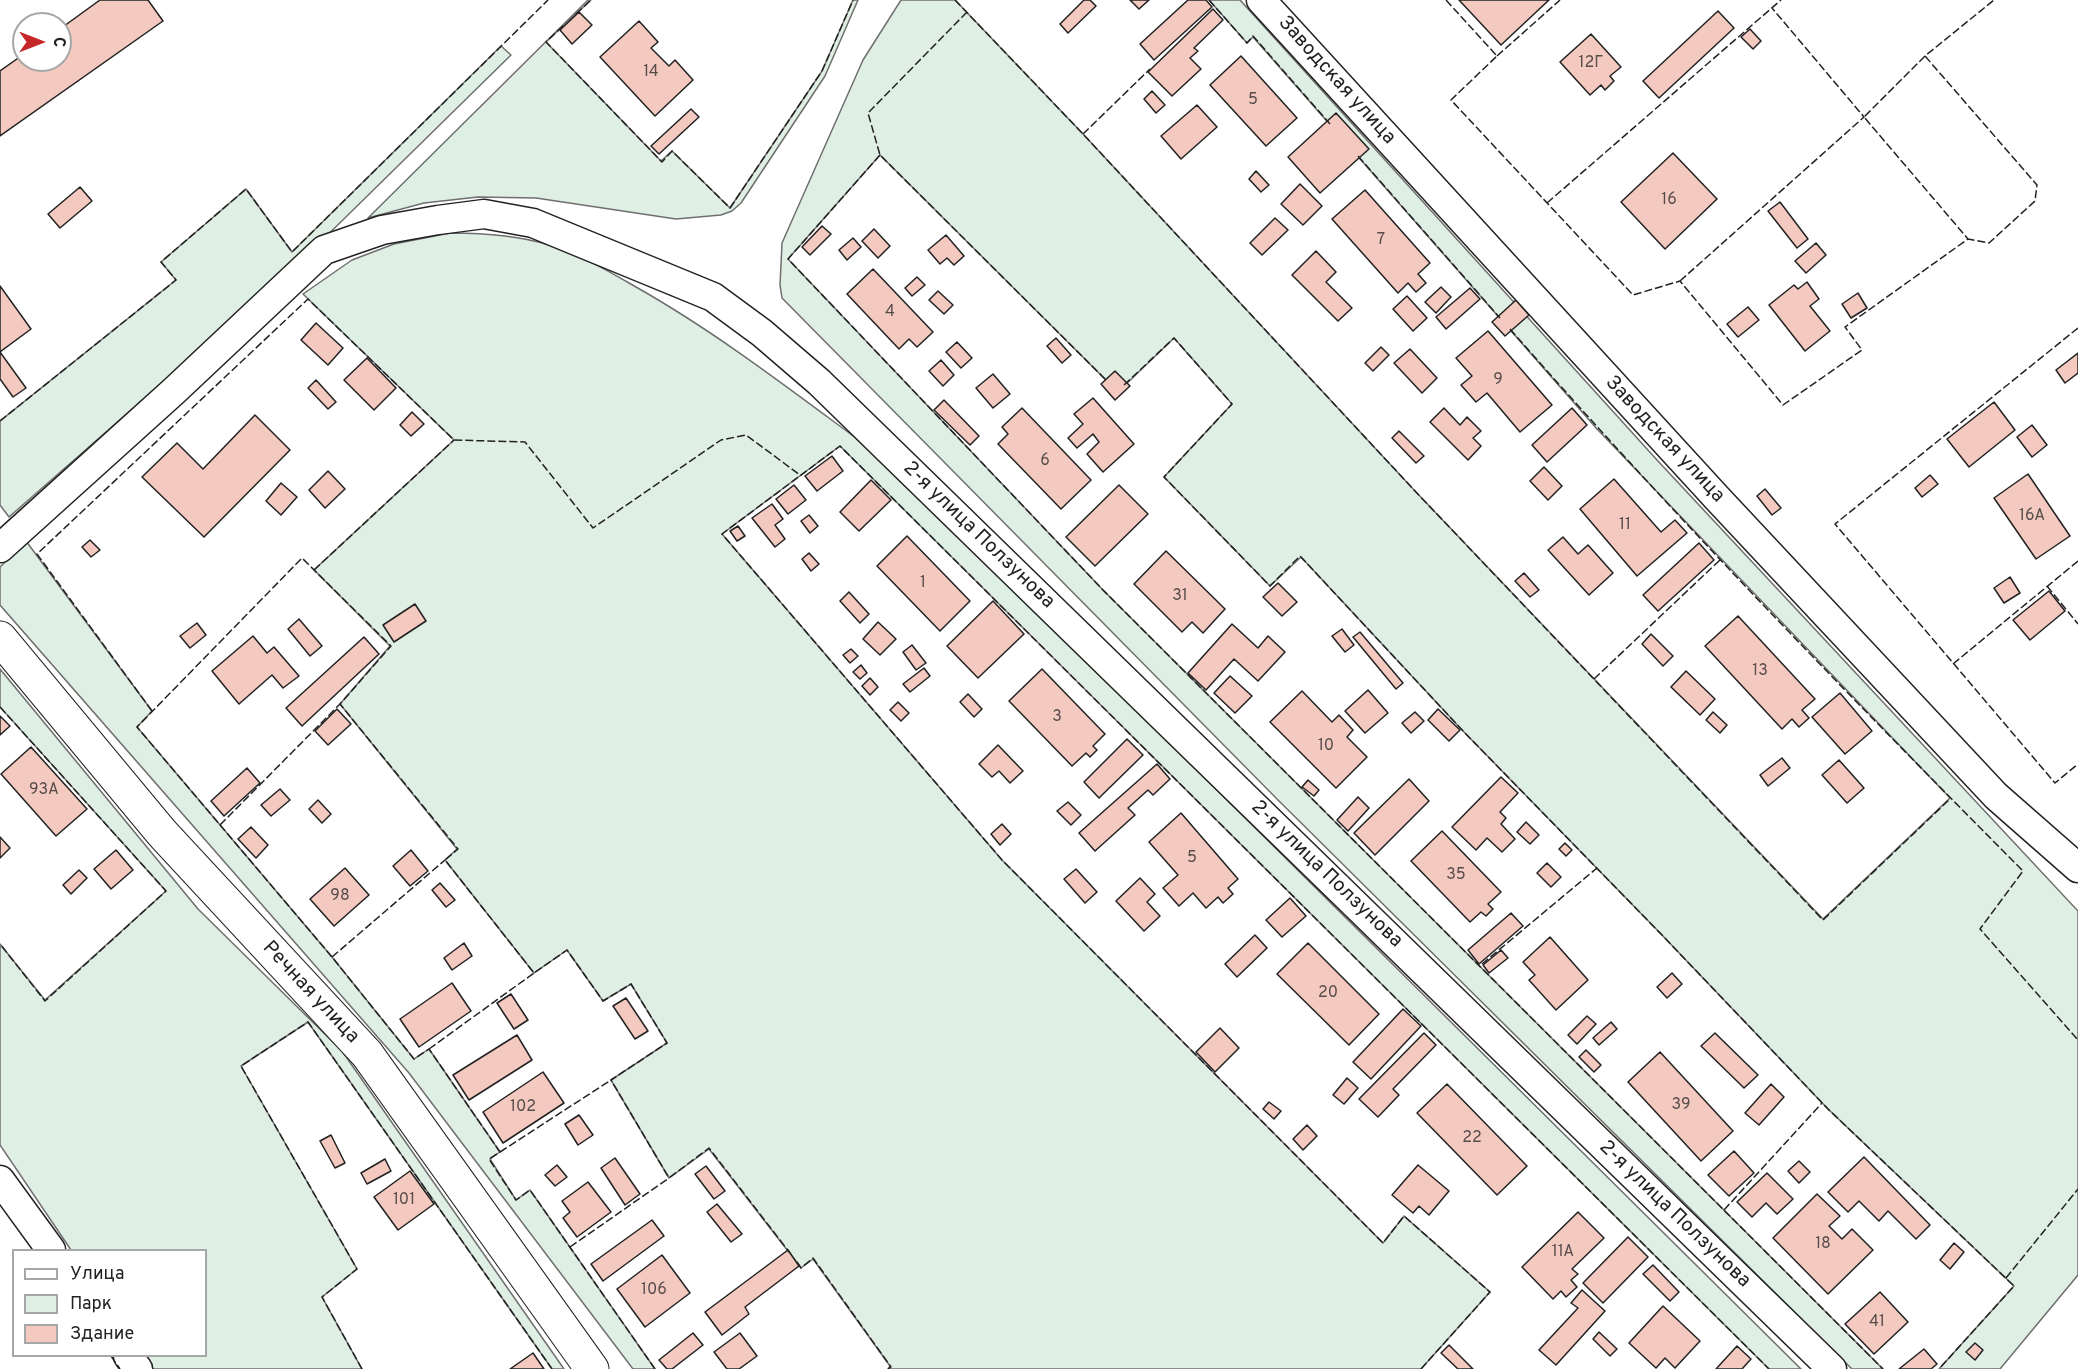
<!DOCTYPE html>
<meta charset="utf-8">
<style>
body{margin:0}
#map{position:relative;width:2078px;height:1369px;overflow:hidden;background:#fff;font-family:Overpass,sans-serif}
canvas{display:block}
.legend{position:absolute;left:12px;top:1249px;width:195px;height:108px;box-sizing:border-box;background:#fff;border:2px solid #a7a7a7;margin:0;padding:8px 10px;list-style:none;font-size:18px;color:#222}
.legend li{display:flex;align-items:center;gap:12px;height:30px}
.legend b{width:30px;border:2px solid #a7a7a7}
.north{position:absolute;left:12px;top:12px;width:60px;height:60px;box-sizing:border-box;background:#fff;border:2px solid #a7a7a7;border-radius:50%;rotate:90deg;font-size:16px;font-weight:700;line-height:24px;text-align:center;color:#222}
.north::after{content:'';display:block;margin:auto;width:21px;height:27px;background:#c62828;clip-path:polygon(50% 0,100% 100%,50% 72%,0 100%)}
</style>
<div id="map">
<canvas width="2078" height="1369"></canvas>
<ul class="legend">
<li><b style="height:8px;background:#fff"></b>Улица</li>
<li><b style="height:16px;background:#e0efe3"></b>Парк</li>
<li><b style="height:16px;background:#f3c9c0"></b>Здание</li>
</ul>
<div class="north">С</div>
</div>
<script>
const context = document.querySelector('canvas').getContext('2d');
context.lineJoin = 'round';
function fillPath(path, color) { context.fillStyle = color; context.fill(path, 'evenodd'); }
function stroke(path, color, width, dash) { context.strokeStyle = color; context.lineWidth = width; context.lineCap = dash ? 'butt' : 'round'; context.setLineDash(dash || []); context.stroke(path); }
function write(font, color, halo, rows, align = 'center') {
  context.font = font + ' Overpass,sans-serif'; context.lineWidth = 4.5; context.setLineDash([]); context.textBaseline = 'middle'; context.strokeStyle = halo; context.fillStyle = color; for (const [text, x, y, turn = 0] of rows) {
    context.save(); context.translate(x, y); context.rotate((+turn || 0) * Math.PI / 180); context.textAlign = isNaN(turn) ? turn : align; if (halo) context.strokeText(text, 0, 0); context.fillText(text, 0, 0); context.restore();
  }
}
const green = new Path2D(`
 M588 0H591L546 42 661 161 672 151 730 208 822 71 853 0H858L825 76 741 203 732 211 721 215 676 219 536 198 478 197 424 203 368 218Z
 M901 0H955L1083 134 1415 491 1823 919 1950 798 1597 429 1253 37 1247 43 1209 0H1240L1657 460 2078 911V1275L2000 1369H1939L2014 1286 1828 1109 1661 934 1464 732 1301 557 1270 586 1164 477 1232 404 1174 338 1118 392 880 155 788 259 1103 590 1883 1369H1852L1278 800 782 298 780 285 782 243 863 60Z
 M501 46 511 55 300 262 9 517 0 505V421L176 280 161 262 246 189 292 252Z
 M450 233C484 233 517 235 549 245 580 254 608 271 636 287 721 335 800 397 879 455L1801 1369H1769L840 446 722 534 1002 860 1383 1243 1404 1216 1490 1292 1421 1369H888L890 1366 813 1259 801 1268 709 1149 669 1178 611 1080 667 1043 631 984 603 1001 567 950 534 973 445 860 457 849 340 704 390 646 314 570 454 440 303 294 352 260 394 244Z
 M26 541 152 711 137 727 332 957 414 1059 429 1049 500 1152 490 1159 516 1200 530 1190 655 1369H633L409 1073 0 605V567Z
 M0 669 198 909 342 1051 564 1369H552L308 1022 241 1066 357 1269 322 1297 362 1369H153L143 1356H206V1250H71L0 1145V944L45 1000 166 891 0 707Z`);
const building = new Path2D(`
 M100 0H148L163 21 0 136V71L24 54V60H60V29Z
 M1084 0H1090L1096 6 1068 33 1060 24Z
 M1130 0H1149L1139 9Z
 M1188 0H1206L1212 7 1154 60 1140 44Z
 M1459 0H1549L1501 45Z
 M1213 9 1223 20 1194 48 1198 51 1190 58 1201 69 1172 96 1148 72Z
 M1718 11 1734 28 1659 98 1643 81Z
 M579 12 592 25 572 44 560 30Z
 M639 21 658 42 651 48 669 66 675 60 693 80 655 116 600 57Z
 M1750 29 1761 41 1753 49 1741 37Z
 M1591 34 1621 67 1610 76 1614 81 1605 90 1601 85 1590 95 1560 62Z
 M1241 56 1297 118 1266 146 1210 85Z
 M1152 91 1165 105 1156 113 1144 99Z
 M1197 105 1217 127 1181 159 1161 136Z
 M691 109 699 117 659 154 651 146Z
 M1336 113 1369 149 1320 193 1288 157Z
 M1673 153 1717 199 1665 249 1621 202Z
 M1256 171 1269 185 1261 192 1249 179Z
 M1300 184 1322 206 1303 225 1281 204Z
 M80 187 92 201 60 228 48 214Z
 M1365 190 1430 263 1418 274 1426 283 1416 292 1408 283 1398 293 1332 219Z
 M1780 202 1808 239 1797 248 1768 211Z
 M1275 218 1288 230 1262 255 1250 243Z
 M822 226 831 234 810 255 802 247Z
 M874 229 890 246 878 258 862 241Z
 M946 235 964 256 954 265 947 258 940 264 928 250Z
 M853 238 861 247 847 260 839 250Z
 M1816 243 1826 255 1806 273 1795 261Z
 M1316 251 1336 272 1326 282 1352 308 1338 321 1292 275Z
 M873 269 933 332 917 347 909 339 899 349 847 294Z
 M917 277 925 285 912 296 905 288Z
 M1807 282 1819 299 1810 306 1830 331 1805 351 1769 305 1794 285 1798 289Z
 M0 286 31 329 0 352 26 388 13 397 0 379Z
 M1441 287 1451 297 1436 313 1425 302Z
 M1470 288 1480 299 1446 329 1436 317Z
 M938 291 953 305 944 314 929 300Z
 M1858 293 1867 308 1851 318 1842 304Z
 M1407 296 1427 318 1413 331 1393 309Z
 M1516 300 1529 315 1505 336 1492 322Z
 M1748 307 1759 320 1738 337 1727 324Z
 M316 323 343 348 328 365 301 340Z
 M1488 331 1552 405 1520 432 1487 393 1476 402 1461 385 1472 376 1456 358Z
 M1056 338 1071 355 1062 363 1047 346Z
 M957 342 972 358 961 368 946 352Z
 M1381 347 1389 355 1373 371 1365 363Z
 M1410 349 1437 378 1422 393 1394 363Z
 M2078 353V373L2065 383 2056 370Z
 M367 358 396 388 374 410 344 380Z
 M941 360 954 375 943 386 929 371Z
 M1115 371 1130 386 1115 400 1101 384Z
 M993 374 1010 394 993 408 976 388Z
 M316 380 336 402 328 409 308 388Z
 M1093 398 1134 444 1103 472 1087 454 1099 442 1093 434 1077 448 1068 438 1083 424 1074 414Z
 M944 400 979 436 970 445 934 410Z
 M1994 402 2015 430 1969 467 1947 439Z
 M1022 408 1091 480 1061 509 998 444 1008 434 1002 427Z
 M1444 408 1460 425 1467 417 1481 431 1473 438 1481 446 1468 460 1430 422Z
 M1572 408 1587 425 1547 462 1532 445Z
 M412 412 424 424 411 436 400 425Z
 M255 415 290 450 204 537 142 477 177 443 203 469Z
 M2032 425 2047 445 2032 457 2017 437Z
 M1399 431 1424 456 1416 463 1392 438Z
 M832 456 843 471 817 491 805 476Z
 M1544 467 1562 486 1548 500 1530 481Z
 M328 471 345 489 325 508 309 490Z
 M2028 474 2070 536 2036 559 1994 498Z
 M1930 475 1938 484 1922 497 1915 488Z
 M1614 479 1661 532 1675 520 1687 533 1637 576 1580 509Z
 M871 480 891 500 859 531 840 512Z
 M281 483 297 497 281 515 266 501Z
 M794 485 806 500 788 514 776 499Z
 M1119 485 1148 514 1095 566 1066 537Z
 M1765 489 1781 508 1772 515 1757 496Z
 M772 504 783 519 775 525 785 539 775 547 752 518Z
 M809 515 818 526 810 533 801 521Z
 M738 526 745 536 737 541 730 531Z
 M907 536 970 601 940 631 877 566Z
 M1563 537 1578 554 1588 545 1613 573 1589 595 1548 550Z
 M90 540 100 550 91 557 82 547Z
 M1699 543 1714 560 1658 611 1643 595Z
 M1166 551 1225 609 1203 633 1192 622 1182 632 1134 584Z
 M809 553 819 564 811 571 802 559Z
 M1524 573 1539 590 1530 597 1515 581Z
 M2010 577 2020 593 2004 603 1994 588Z
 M1278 583 1297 602 1282 616 1263 597Z
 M2049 591 2065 611 2030 640 2013 620Z
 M849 592 869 614 860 623 840 601Z
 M993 601 1024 634 978 678 947 646Z
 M415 604 426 621 394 642 383 625Z
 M1738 616 1815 699 1802 710 1809 718 1799 727 1792 719 1782 729 1705 646Z
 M299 619 322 646 310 656 288 629Z
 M878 622 896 639 880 655 863 639Z
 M197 623 206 635 190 648 180 636Z
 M1232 624 1258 648 1268 636 1285 652 1258 681 1234 659 1206 690 1188 673Z
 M1342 629 1354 645 1345 652 1332 636Z
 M1360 632 1403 683 1396 689 1353 637Z
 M1651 634 1673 656 1663 666 1642 644Z
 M253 636 267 653 274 647 299 676 283 688 272 675 239 704 212 671Z
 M364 637 379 654 302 726 286 708Z
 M912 645 926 663 916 670 903 652Z
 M851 649 858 656 850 663 843 655Z
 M861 665 867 673 860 679 853 672Z
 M924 668 930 676 910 692 903 684Z
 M1042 669 1105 734 1093 746 1097 750 1090 757 1086 753 1072 766 1009 701Z
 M1686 671 1715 699 1700 715 1671 687Z
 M1230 676 1252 696 1235 713 1214 693Z
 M870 678 878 687 870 695 862 686Z
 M1368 690 1388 713 1365 733 1345 711Z
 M1302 691 1332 722 1339 715 1353 730 1347 737 1367 757 1336 788 1270 722Z
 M1840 693 1872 731 1845 754 1812 717Z
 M968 694 982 709 974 717 960 702Z
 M898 702 909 713 901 721 890 710Z
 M337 709 351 724 328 745 315 731Z
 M1438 709 1460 730 1449 741 1428 720Z
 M1415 712 1424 721 1411 733 1402 723Z
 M1713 712 1727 725 1720 733 1706 720Z
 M0 716 10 726 0 735Z
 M1127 739 1143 755 1099 798 1084 782Z
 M998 745 1023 771 1010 783 999 771 992 777 979 764Z
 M31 747 87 809 56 836 1 774Z
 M1782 758 1790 768 1768 786 1760 775Z
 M1839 760 1864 788 1847 803 1822 775Z
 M1157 764 1170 779 1153 795 1148 790 1128 808 1135 815 1095 851 1079 833Z
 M247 768 260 783 224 816 211 801Z
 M1501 777 1518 793 1500 812 1506 818 1501 824 1515 839 1502 852 1487 838 1476 850 1452 827Z
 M1409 779 1429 801 1375 855 1354 833Z
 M1308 780 1319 790 1314 796 1302 787Z
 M280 789 290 800 271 816 261 805Z
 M1358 797 1369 808 1348 831 1337 820Z
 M318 800 331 814 322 823 309 809Z
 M1068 802 1081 815 1071 825 1057 811Z
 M1181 813 1238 879 1228 888 1233 894 1223 903 1218 897 1206 908 1193 893 1179 906 1163 888 1178 875 1149 842Z
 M1526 822 1539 835 1530 844 1517 832Z
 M1002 824 1011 834 1000 845 991 834Z
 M251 827 268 845 256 858 238 839Z
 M1442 831 1501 892 1488 904 1493 909 1486 916 1481 912 1470 922 1411 861Z
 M0 837 10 848 0 858Z
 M1565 843 1572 850 1566 856 1559 849Z
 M116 850 133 870 111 889 94 869Z
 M411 850 428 871 410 886 393 866Z
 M1547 863 1561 877 1551 887 1537 873Z
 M345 868 369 895 334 926 310 899Z
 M1076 869 1097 892 1085 903 1064 879Z
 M79 870 87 878 71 894 63 885Z
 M1140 878 1155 894 1147 902 1160 916 1144 931 1116 901Z
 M440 883 455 900 446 907 432 890Z
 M1290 898 1306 916 1282 937 1266 920Z
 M1511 913 1523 926 1479 964 1468 950Z
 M1255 935 1267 948 1237 977 1225 964Z
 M1550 937 1588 980 1556 1010 1529 980 1535 975 1523 962Z
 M464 943 472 956 452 970 444 958Z
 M1308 943 1379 1014 1349 1045 1277 974Z
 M1501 950 1508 958 1489 973 1483 965Z
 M1672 973 1682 984 1667 998 1657 987Z
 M452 983 471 1011 419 1047 400 1019Z
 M511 994 528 1020 514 1029 497 1003Z
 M626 998 648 1031 635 1039 613 1006Z
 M1403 1009 1421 1026 1371 1079 1353 1062Z
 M1587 1016 1596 1024 1577 1044 1568 1035Z
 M1611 1022 1617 1029 1599 1045 1593 1038Z
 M1220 1028 1239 1048 1215 1072 1196 1052Z
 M1424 1033 1436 1045 1393 1089 1399 1095 1378 1117 1359 1099Z
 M1715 1033 1758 1075 1744 1088 1701 1046Z
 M517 1035 532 1060 469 1100 453 1075Z
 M1586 1050 1601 1065 1594 1072 1579 1057Z
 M1660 1052 1733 1131 1701 1161 1628 1082Z
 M543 1072 564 1103 503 1143 483 1112Z
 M1347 1078 1358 1088 1344 1104 1333 1095Z
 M1447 1084 1527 1166 1497 1195 1417 1113Z
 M1771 1084 1784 1097 1759 1125 1745 1113Z
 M1269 1102 1281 1111 1274 1119 1263 1109Z
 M579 1115 593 1135 578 1145 565 1124Z
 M1307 1125 1317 1136 1303 1150 1293 1139Z
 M331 1135 345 1163 335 1168 320 1141Z
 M1734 1151 1754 1173 1729 1196 1708 1175Z
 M1864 1157 1930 1225 1916 1239 1888 1211 1879 1221 1859 1201 1848 1212 1828 1192Z
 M615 1158 640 1194 625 1205 601 1168Z
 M385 1159 391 1171 367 1184 361 1173Z
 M1799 1161 1810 1172 1799 1183 1788 1171Z
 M557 1165 567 1177 555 1186 545 1175Z
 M1418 1165 1449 1191 1429 1215 1419 1206 1413 1213 1392 1195Z
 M706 1166 725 1191 714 1199 695 1174Z
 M410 1171 434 1204 398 1230 374 1197Z
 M1767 1173 1793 1199 1777 1214 1766 1203 1752 1217 1737 1202Z
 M588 1182 611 1212 577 1237 563 1218 570 1212 562 1201Z
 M1817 1194 1840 1216 1829 1226 1842 1239 1852 1229 1873 1250 1828 1294 1773 1238Z
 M717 1204 742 1234 731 1242 707 1212Z
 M1578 1212 1604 1238 1572 1269 1578 1274 1571 1280 1577 1287 1566 1297 1561 1291 1553 1299 1522 1267Z
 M652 1220 664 1236 603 1281 591 1264Z
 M1628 1237 1648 1257 1603 1303 1583 1283Z
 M1954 1243 1964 1252 1950 1269 1940 1260Z
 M788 1250 799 1266 745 1307 749 1314 722 1335 705 1312Z
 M662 1255 690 1293 645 1327 617 1289Z
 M1653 1265 1679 1292 1670 1301 1643 1274Z
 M1582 1290 1605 1311 1556 1365 1539 1350 1578 1308 1571 1303Z
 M1880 1292 1908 1322 1874 1354 1845 1324Z
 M1663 1306 1700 1341 1675 1368 1665 1358 1656 1368 1629 1343Z
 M1599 1332 1617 1349 1610 1356 1593 1339Z
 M693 1333 703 1345 672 1369H667L659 1360Z
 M740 1333 757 1356 739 1369H727L714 1352Z
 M1975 1343 1983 1350 1975 1360 1966 1352Z
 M1449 1345 1473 1369H1458L1441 1353Z
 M1737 1346 1751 1359 1742 1369H1716Z
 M1924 1349 1937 1364 1931 1369H1899Z
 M533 1353 544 1369H510Z`);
const street = new Path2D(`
 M1261 0 1717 498 1996 796 2078 868
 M0 548 174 391 324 250 382 230 438 220 484 214 533 223 713 297 762 333 819 382 1832 1369
 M0 1180 51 1250
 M128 1356 138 1369`);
const secondary = new Path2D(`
 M0 638 162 833 367 1054 592 1369`);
const fence = new Path2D(`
 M955 0 1083 134 1415 491 1823 920 1951 798
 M1209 0 1247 43 1253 36 1330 124
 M1446 0 1497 56 1451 100 1633 295 1680 281 1783 405 1862 350 1845 327 1968 239 1989 243 2035 201 2037 185 1925 56 1994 0
 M967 12 868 113 880 155 1107 381
 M576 14 591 0
 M563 26 546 42 662 162 672 151 730 208 822 71 853 0
 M1497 56 1560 0
 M1925 56 1864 117 1968 239
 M1083 134 1150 69
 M880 155 788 259 1103 590 1883 1369
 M1358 156 1500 318
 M1547 203 1781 0
 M1680 281 1864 117 1772 8
 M2078 328 1835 524 2055 783 2078 764
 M1510 329C1674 516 1848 695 2023 871L1980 929 2078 1040
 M1124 385 1174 338 1232 404 1164 477 1270 586 1300 556 1464 732 1661 934 1828 1109 2014 1286 1939 1369
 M0 421 176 280 161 262 246 189 292 252 548 0
 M314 570 454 440
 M2047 586 2078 624
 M1953 664 2078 561
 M1594 679 1721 559
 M0 707 166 891 45 1001 0 944
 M152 711 37 554 308 299 454 440 525 442 593 528 721 440 746 435 800 475
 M220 825 340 704
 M332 957 445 860
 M1482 964 1597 868
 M429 1049 534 973
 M500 1152 611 1080
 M1724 1210 1822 1103
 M570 1247 669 1178
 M797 1262 801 1268 813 1258 891 1367 888 1369
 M2006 1278 2078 1189
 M111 1356 120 1369
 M362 1369 322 1297 357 1269 241 1066 308 1022 552 1369
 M655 1369 530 1190 516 1200 489 1159 500 1152 429 1049 414 1059 332 957 137 727 302 558 391 646 340 704 458 849 445 860 534 973 567 950 603 1001 631 984 667 1043 611 1080 669 1178 709 1148 790 1253
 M1421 1369 1490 1292 1404 1216 1383 1243 1002 860 722 534 840 446 1769 1369`);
const numberNames = [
 ["12Г",1591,64],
 ["14",651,73],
 ["5",1253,101],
 ["16",1669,201],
 ["7",1381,241],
 ["4",890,313],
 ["9",1498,381],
 ["6",1045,462],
 ["16А",2032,517],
 ["11",1625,526],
 ["1",923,584],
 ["31",1180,597],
 ["13",1760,672],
 ["3",1057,718],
 ["10",1326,747],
 ["93А",44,791],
 ["5",1192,859],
 ["35",1456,876],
 ["98",340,897],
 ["20",1328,994],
 ["39",1681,1106],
 ["102",523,1108],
 ["22",1472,1139],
 ["101",404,1201],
 ["18",1823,1245],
 ["11А",1563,1253],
 ["106",654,1291],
 ["41",1877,1323]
];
const streetNames = [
 ["Заводская улица",1336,81,48],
 ["Заводская улица",1664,440,47],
 ["2-я улица Ползунова",978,536,44],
 ["2-я улица Ползунова",1326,875,44],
 ["Речная улица",310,993,47],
 ["2-я улица Ползунова",1674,1215,44]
];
fillPath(green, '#e0efe3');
stroke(green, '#6f6f6f', 1.5);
fillPath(building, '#f3c9c0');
stroke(building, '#222', 1.5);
stroke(street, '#222', 31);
stroke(secondary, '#222', 35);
stroke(street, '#fff', 28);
stroke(secondary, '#fff', 33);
stroke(fence, '#222', 1.5, [8, 3]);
write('16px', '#564c4a', null, numberNames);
write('20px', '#222', '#fff', streetNames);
</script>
